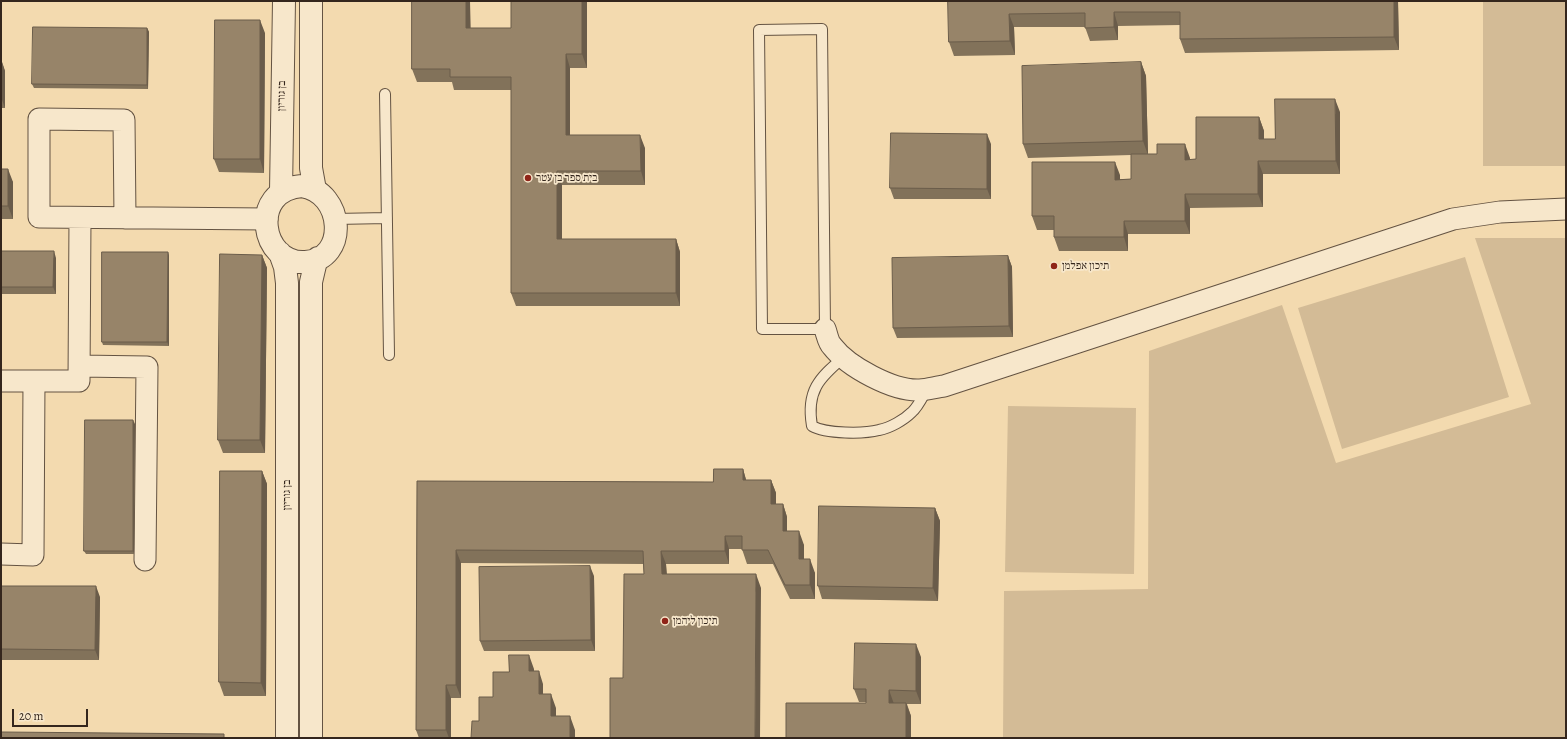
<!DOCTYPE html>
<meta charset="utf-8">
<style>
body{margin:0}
#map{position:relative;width:1567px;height:739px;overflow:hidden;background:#f3daaf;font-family:Alegreya,serif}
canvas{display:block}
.frame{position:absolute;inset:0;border:2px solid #34261d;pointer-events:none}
.scale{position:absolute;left:12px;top:709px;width:76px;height:18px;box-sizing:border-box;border:2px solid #34261d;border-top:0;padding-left:5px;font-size:12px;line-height:14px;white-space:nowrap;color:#34261d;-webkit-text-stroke:3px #f7e7cb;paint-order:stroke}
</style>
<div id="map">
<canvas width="1567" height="739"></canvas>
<div class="frame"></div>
<div class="scale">20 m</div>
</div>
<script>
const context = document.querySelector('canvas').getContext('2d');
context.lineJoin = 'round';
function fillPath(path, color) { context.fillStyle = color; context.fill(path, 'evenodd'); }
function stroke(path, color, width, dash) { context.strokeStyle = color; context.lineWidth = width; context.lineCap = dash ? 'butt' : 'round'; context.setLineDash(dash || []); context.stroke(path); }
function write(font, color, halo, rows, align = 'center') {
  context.font = font + ' Alegreya,"Frank Ruhl Libre",serif'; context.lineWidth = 3.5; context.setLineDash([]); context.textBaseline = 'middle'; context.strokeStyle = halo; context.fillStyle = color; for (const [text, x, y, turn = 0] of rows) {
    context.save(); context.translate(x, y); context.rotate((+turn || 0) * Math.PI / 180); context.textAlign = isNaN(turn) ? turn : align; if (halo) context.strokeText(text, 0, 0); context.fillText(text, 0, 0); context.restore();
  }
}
const green = new Path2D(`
 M1483 1H1566V166H1483Z
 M1475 238H1566V738H1003L1004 591 1148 589 1149 351 1282 305 1336 463 1531 404Z
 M1465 257 1509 397 1342 449 1298 308Z
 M1008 406 1136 408 1134 574 1005 572Z`);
const service = new Path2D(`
 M822 29 825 329H762L759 30Z
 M385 94 389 355
 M335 219 387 218
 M844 357C819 378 806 391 812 426 826 434 864 434 879 430 890 428 904 420 912 412 918 407 923 396 927 389`);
const minor = new Path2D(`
 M125 218 124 120 39 119V217L267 219
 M825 329C827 334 828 342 832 346 848 367 893 391 919 390 927 390 936 387 944 386L1453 219 1500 212 1566 209
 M80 366 147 367 145 560
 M1 381H79L80 218
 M1 554 33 555 34 381`);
const tertiary = new Path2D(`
 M311 1V168L315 190
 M302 186C344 192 349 260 305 262 261 265 248 190 302 186Z
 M281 191 284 1
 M280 253 285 267 287 283V738
 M311 738V282L315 265 318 258`);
const wall = new Path2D(`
 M470 1V28H511L587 1V68H570V135L645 148V185H562V239H676L680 252V306H516L511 293V90H454L452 82H417L412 69Z
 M948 1H1398L1399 50 1185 53 1180 39V25L1118 26V40L1090 41 1085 27H1014L1015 55 954 56 949 42Z
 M147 28 149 32 148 89 34 88 32 84Z
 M265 33 264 173 219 172 214 159Z
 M1 59 5 71V108H1Z
 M1141 62 1146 76 1148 154 1190 158V160L1196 159 1259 117 1264 131V139H1275L1340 112V174H1263V207L1190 208V234H1128V251H1059L1054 237V230H1037L1032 216 1120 175V179H1131V155L1028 158 1023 144Z
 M991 144V199H894L890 188Z
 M1 169 13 182V219H1Z
 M1 251 56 258V294H1Z
 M168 252 169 256V346L103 345 102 342Z
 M262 255 267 268 265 453H223L218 440Z
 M1008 256 1012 267 1013 337 897 338 893 328Z
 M135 424 134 554H86L84 551Z
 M743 469 746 480H771L776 493V504H783L787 517V531L804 545V559L815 573V599H790L773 564H747L742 549H729V564H666L667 574 761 588 623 678 644 574 643 564 461 563V698H451V738H419L416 730 417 481 713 482Z
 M262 471 267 484 266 696H224L219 682Z
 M935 508 940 521 938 601 822 599 818 586Z
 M594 576 595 651H484L480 641Z
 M1 586 100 597 99 660H1Z
 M921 657V704H907L911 716 866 703V702H859L854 689Z`);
const shadedWall = new Path2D(`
 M466 1H470L471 41 466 28Z
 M582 1H587V68L582 54Z
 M1394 1H1398L1399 50 1394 37Z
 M1114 12 1118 26V40L1114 27Z
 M1009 14 1014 27 1015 55 1010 41Z
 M260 20 265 33 264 173 260 159Z
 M147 28 149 32 148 89 147 85Z
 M566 54 570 68V149L566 135Z
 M1 59 5 71V108L1 97Z
 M1141 62 1146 76 1148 155 1143 141Z
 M1335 99 1340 112V174L1336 161Z
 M1259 117 1264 131V152L1259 139Z
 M987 134 991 144V199L987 189Z
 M640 135 645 148V185L641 171Z
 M1185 144 1190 158V173L1185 160Z
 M1258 161 1263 174V207L1258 194Z
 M1115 162 1120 175V193L1115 180Z
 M8 169 13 182V219L8 206Z
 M557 171 562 185V252L557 239Z
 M1185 194 1190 208V234L1185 221Z
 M1124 221 1128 234V251L1124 237Z
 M676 239 680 252V306L676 293Z
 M54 251 56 258V294L53 287Z
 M168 252 169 256V346L167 342Z
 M262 255 267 268 265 453 260 440Z
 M1008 256 1012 267 1013 337 1009 326Z
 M133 420 135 424 134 554 133 551Z
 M743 469 747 483 743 480Z
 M262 471 267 484 266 696 261 683Z
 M771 480 776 493V517L771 504Z
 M783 504 787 517V545L783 531Z
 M935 508 940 521 938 601 933 588Z
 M799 531 804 545V573L799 559Z
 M725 536 729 549V564L725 551Z
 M456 550 461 563V698L456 685Z
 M661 551 666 564 667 587 662 574Z
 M810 559 815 573V599L810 585Z
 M590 566 594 576 595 651 591 640Z
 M756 574 761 588 760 738H755Z
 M96 586 100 597 99 660 95 650Z
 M916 644 921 657V704L916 691Z
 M529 655 534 669V684L529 671Z
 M539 671 543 684V708L539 694Z
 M446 685 451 698V738H449L446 730Z
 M889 690 894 704 889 703Z
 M551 694 556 708V730L551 716Z
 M906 703 911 716V738H906Z
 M570 716 575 730V738H570Z`);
const building = new Path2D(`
 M412 1H466V28H511V1H582V54H566V135H640L641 171H557V239H676V293H511V77H450V69H412Z
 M948 1H1394V37L1180 39V12H1114V27L1085 28V13L1009 14 1010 41 949 42Z
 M215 20H260V159H214Z
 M33 27 147 28V85L32 84Z
 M1141 62 1143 141 1023 144 1022 66Z
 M1275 99H1335L1336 161H1258V194H1185V221H1124V237H1054V216H1032V162H1115V180L1131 179V154H1157V144H1185V160L1196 159V117H1259V139H1275Z
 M891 133 987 134V189L890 188Z
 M1 169H8V206H1Z
 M1 251H54L53 287H1Z
 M102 252H168L167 342H102Z
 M220 254 262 255 260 440H218Z
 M1008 256 1009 326 893 328 892 258Z
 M85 420H133V551H84Z
 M714 469H743V480H771V504H783V531H799V559H810V585H785L768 550H742V536H725V551H661L662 574H756L755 738H610V678H623L624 574H644L643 551 456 550V685H446V730H416L417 481 713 482Z
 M220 471H262L261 683 219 682Z
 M819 506 935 508 933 588 818 586Z
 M590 566 591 640 480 641 479 567Z
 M1 586H96L95 650 1 649Z
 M855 643 916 644V691L889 690V703H906V738H786V703H866V689H854Z
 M509 655H529V671H539V694H551V716H570V738H471L472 721H479V697H493V672H509Z
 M1 732 224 734V738H1Z`);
const markers = [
 [528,178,4,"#8f2418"],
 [1054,266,4,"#8f2418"],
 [665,621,4,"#8f2418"]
];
const streetNames = [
 ["בן גוריון",282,96,-89],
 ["בן גוריון",287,495,-90]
];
const poiNames = [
 ["בית ספר בן עטר",536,178],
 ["תיכון אפלמן",1062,266],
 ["תיכון ליהמן",673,621]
];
fillPath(green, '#d3bb96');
stroke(service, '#645342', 12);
stroke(minor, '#645342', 23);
stroke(tertiary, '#645342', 24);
stroke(service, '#f7e7cb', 10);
stroke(minor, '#f7e7cb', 21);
stroke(tertiary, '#f7e7cb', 22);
fillPath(wall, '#82725a');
fillPath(shadedWall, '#6a5c4a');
fillPath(building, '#978469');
stroke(building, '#6a5c4a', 1);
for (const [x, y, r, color] of markers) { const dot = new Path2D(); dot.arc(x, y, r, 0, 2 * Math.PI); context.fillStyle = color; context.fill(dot); stroke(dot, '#f7e7cb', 1.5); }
write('11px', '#34261d', '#f7e7cb', streetNames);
write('11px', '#34261d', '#f7e7cb', poiNames, 'left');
</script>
